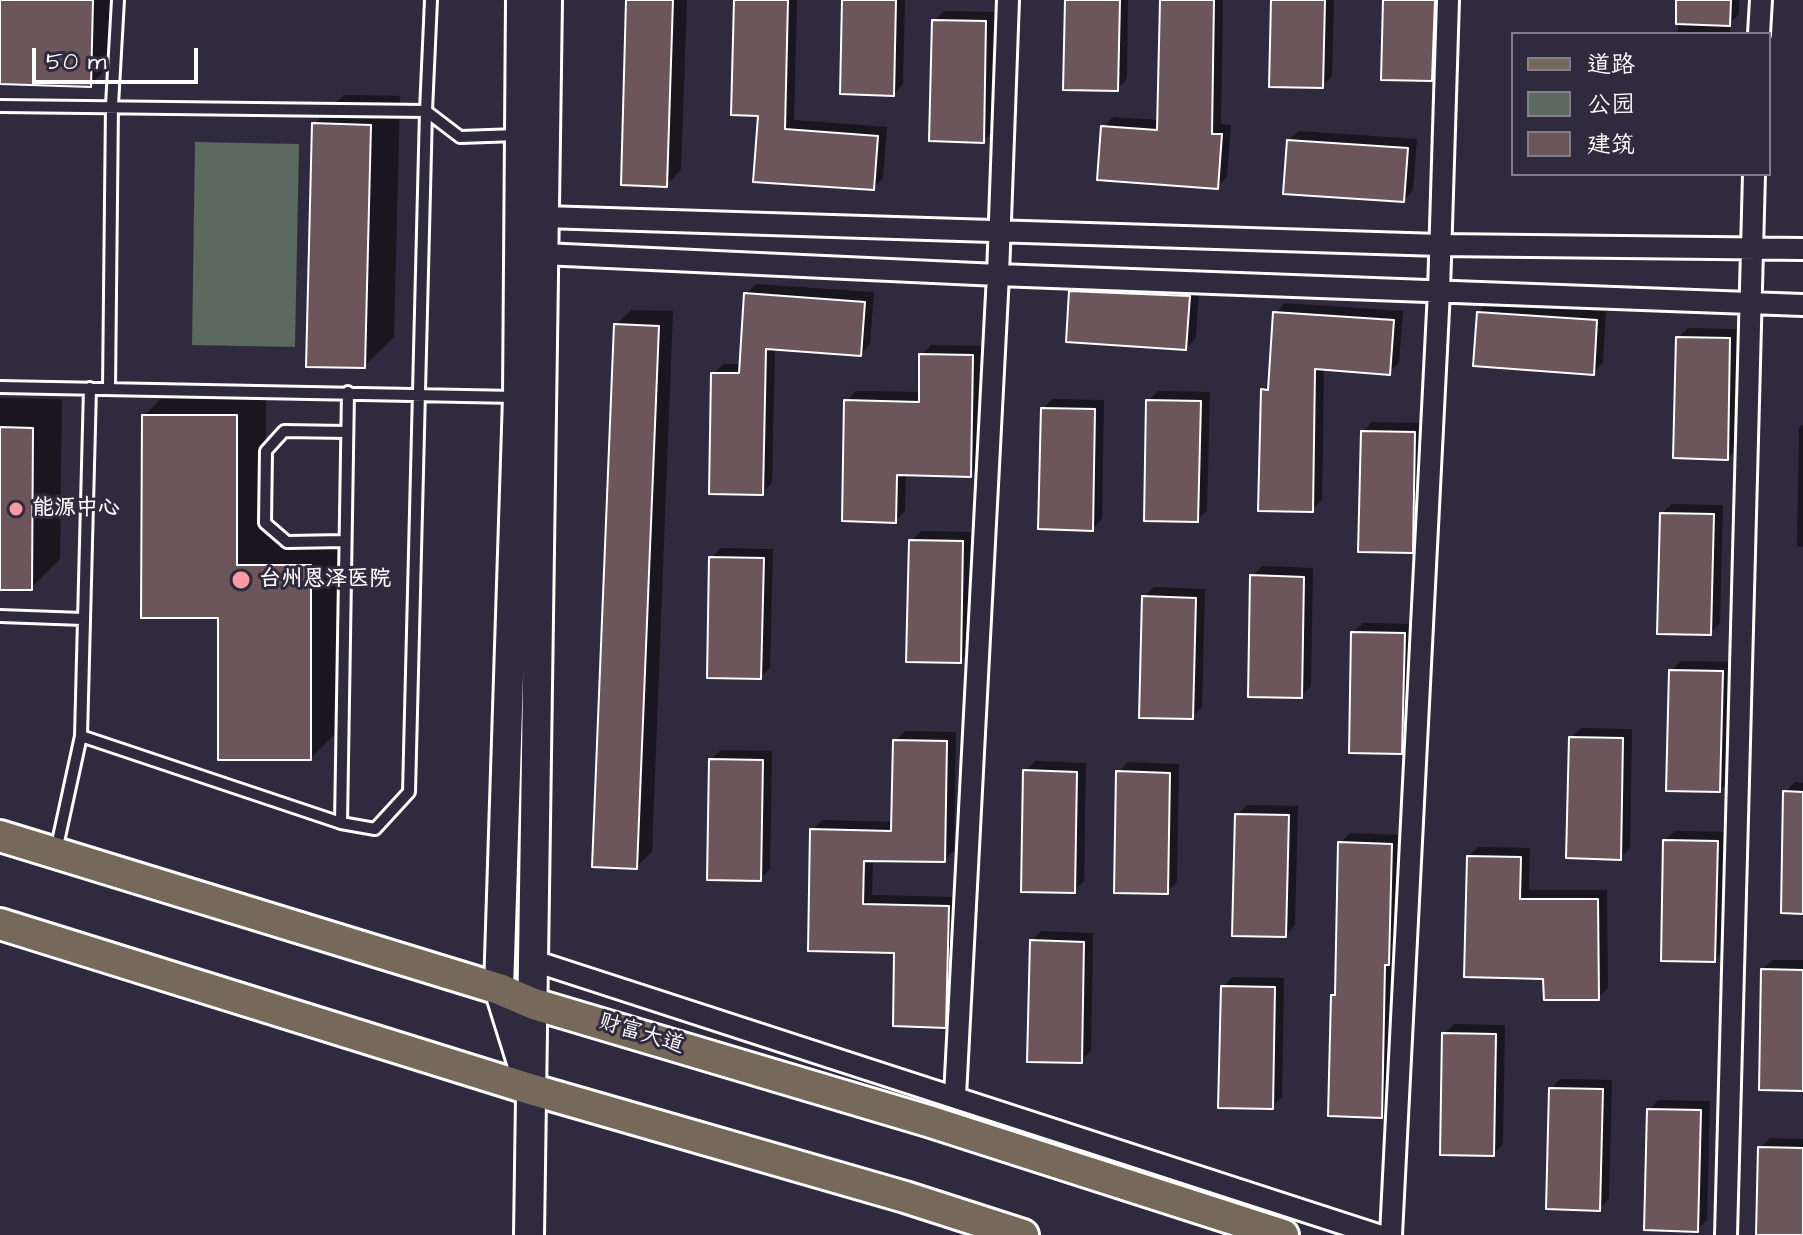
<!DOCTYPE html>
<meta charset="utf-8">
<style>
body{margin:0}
#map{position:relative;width:1803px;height:1235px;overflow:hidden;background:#2f2a3d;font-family:"Architects Daughter","LXGW WenKai TC",sans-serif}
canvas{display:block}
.legend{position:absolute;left:1511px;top:32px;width:260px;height:144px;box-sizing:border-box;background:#2f2a3d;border:2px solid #827f8b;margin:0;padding:10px 14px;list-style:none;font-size:24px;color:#fff}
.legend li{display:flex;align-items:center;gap:16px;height:40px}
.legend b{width:40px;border:2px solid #827f8b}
.scale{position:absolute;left:32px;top:48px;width:166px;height:36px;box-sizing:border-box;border:4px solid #fff;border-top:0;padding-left:10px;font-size:24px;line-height:28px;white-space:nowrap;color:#fff;-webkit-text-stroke:6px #2f2a3d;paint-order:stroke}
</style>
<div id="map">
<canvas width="1803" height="1235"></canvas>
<ul class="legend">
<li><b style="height:10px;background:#76695c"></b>道路</li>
<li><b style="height:22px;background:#5b695e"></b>公园</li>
<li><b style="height:22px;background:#6c565b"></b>建筑</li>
</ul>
<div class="scale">50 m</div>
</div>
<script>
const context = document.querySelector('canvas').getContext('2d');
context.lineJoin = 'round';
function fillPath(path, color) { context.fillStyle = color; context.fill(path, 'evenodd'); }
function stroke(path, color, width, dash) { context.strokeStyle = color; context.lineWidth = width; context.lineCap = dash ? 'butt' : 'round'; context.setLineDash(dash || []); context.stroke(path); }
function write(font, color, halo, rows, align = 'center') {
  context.font = font + ' "Architects Daughter","LXGW WenKai TC",sans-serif'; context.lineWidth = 6; context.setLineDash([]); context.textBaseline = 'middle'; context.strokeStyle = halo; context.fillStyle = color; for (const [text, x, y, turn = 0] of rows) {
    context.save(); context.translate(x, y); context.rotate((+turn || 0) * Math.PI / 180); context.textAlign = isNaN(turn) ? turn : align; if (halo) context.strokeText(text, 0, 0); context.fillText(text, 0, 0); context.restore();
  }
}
const green = new Path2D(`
 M195 142 299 144 295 347 192 345Z`);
const shadow = new Path2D(`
 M0 0H121L120 55 90 85 0 82Z
 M628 0H687L681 170 666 185Z
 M736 0H797L794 120 887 127 883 178 873 188 760 114Z
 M844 0H905L903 84 894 94Z
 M1067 0H1128L1127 79 1117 89Z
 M1162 0H1223L1221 124 1231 125 1227 177 1217 187 1103 127 1113 117 1160 120Z
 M1273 0H1334L1332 76 1322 86Z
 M1385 0H1445L1442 69 1432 79Z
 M1678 0H1739V14L1730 23V34H1678Z
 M944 11 995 12 993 131 983 141 934 21Z
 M344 95 400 96 394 337 364 366 314 124Z
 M1299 131 1417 139 1413 190 1404 200 1289 140Z
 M1081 282 1199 287 1196 338 1186 348 1071 292Z
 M756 284 874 292 870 344 861 354 775 348 772 483 762 493 713 374 723 364H742L746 294Z
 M1285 303 1403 311 1399 363 1389 372 1324 368 1322 500 1312 510 1263 390 1270 383 1275 313Z
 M1488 303 1606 311 1603 363 1593 373 1478 313Z
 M631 310 673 311 652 852 636 867 616 325Z
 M1688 328 1739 329 1737 448 1727 458 1678 338Z
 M931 345 982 346 980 465 970 475 906 473 905 511 895 521 846 401 856 391 921 392V355Z
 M173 386 266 387V536H340V729L311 758 220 616 144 416Z
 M1158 391 1210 392 1207 511 1197 520 1148 401Z
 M0 398 62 399 60 559 31 588H0Z
 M1052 399 1104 400 1102 519 1092 529 1043 409Z
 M1372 422 1424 423 1422 542 1412 551 1363 431Z
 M1803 424V547L1797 546 1799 428Z
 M1672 504 1723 505 1720 623 1710 633 1662 513Z
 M921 531 972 532 970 651 960 661 911 541Z
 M721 548 773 549 770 668 760 677 711 558Z
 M1262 566 1313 568 1311 686 1301 696 1252 576Z
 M1154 587 1205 589 1202 707 1192 717 1144 597Z
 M1363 623 1414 624 1411 743 1402 752 1353 632Z
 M1681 661 1732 662 1729 781 1720 790 1671 671Z
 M1581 728 1632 729 1630 848 1620 858 1571 738Z
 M905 731 956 732 954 851 944 860 873 859 872 895 958 897 955 1016 945 1026 896 951 810 949 812 830 822 820 893 822 895 741Z
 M721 750 772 751 770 869 760 879 711 759Z
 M1035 761 1086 763 1084 881 1074 891 1025 771Z
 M1128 762 1179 764 1177 882 1167 892 1118 772Z
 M1795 782 1803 783V912L1785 792Z
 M1247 805 1298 806 1295 925 1286 935 1237 815Z
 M1675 831 1727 832 1724 950 1714 960 1665 840Z
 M1350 833 1401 835 1398 953 1394 957 1391 1106 1382 1116 1333 996 1337 992 1340 843Z
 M1478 847 1530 848 1529 890H1607L1608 988 1598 998 1545 977 1469 856Z
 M1041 931 1093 933 1091 1051 1081 1061 1032 941Z
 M1773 960H1803V1089L1763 969Z
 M1232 977 1284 978 1282 1097 1272 1107 1223 987Z
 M1454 1024 1505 1025 1503 1144 1493 1154 1444 1034Z
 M1560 1079 1612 1080 1609 1199 1599 1209 1551 1089Z
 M1658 1100 1710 1101 1707 1220 1697 1230 1649 1110Z
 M1770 1138 1803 1139V1235H1758L1760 1148Z`);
const building = new Path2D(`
 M0 0H93L91 87 0 84Z
 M626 0H673L667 187 621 185Z
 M734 0H788L785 129 878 136 874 190 753 182 758 116 731 115Z
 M842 0H896L894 96 840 94Z
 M1065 0H1120L1118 91 1063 90Z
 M1160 0H1214L1212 134H1222L1218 189 1097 180 1101 126 1157 130Z
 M1271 0H1325L1323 88 1269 87Z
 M1383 0H1435L1432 81 1381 80Z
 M1676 0H1731L1730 26 1676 24Z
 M932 20 986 21 984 143 929 141Z
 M312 123 371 125 365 368 306 367Z
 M1287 140 1408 148 1404 202 1283 194Z
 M1069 291 1190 296 1186 350 1066 342Z
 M744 293 865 302 861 356 766 349 763 495 709 494 711 373H739Z
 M1273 312 1394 320 1390 375 1315 369 1313 512 1258 511 1261 389 1268 390Z
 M1477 312 1597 320 1594 375 1473 366Z
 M614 324 659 326 637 869 592 867Z
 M1676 337 1730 338 1728 460 1673 458Z
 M919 354 973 355 971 477 897 475 896 523 842 521 844 400 919 402Z
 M1146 400 1201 401 1198 522 1144 521Z
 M1041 408 1095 409 1093 531 1038 529Z
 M142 415H237V565H311V760H218V618H141Z
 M0 427 33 428 32 590H0Z
 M1361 431 1415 432 1413 553 1358 552Z
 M1660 513 1714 514 1711 635 1657 634Z
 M909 540 963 541 961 663 906 662Z
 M709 557 764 558 761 679 707 678Z
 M1250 575 1304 577 1302 698 1248 697Z
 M1142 596 1196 598 1193 719 1139 718Z
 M1351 632 1405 633 1402 754 1349 753Z
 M1669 670 1723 671 1720 792 1666 791Z
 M1569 737 1623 738 1621 860 1566 858Z
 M893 740 947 741 945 862 864 861 863 904 949 906 946 1028 893 1026 894 953 808 951 810 829 891 831Z
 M709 759 763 760 761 881 707 880Z
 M1023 770 1077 772 1075 893 1021 892Z
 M1116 771 1170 773 1168 894 1114 893Z
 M1783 791 1803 792V914L1781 913Z
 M1235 814 1289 815 1286 937 1232 936Z
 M1663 840 1718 841 1715 962 1661 961Z
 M1338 842 1392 844 1389 965H1385L1382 1118 1328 1116 1331 995H1335Z
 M1467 856 1521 857 1520 899H1598L1599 1000H1544L1543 979 1464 977Z
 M1030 940 1084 942 1082 1063 1027 1062Z
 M1761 969 1803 970V1091L1759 1090Z
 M1221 986 1275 987 1273 1109 1218 1108Z
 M1442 1033 1496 1034 1494 1156 1440 1155Z
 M1549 1088 1603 1089 1600 1211 1546 1209Z
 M1647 1109 1701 1110 1698 1232 1644 1230Z
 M1758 1147 1803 1148V1235H1756Z`);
const lane = new Path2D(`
 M0 106 426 111 460 137 517 135
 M0 387 516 397
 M109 388 112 105 118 0
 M345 541 287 542 265 523 266 451 284 431 347 432
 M0 616 83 619
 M81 736 341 823 375 829 409 792 426 111 431 0
 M341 823 348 392
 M56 851 81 736 90 388`);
const street = new Path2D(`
 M1759 34 1761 0
 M544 217 1440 245 1803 249
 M543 254 998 275 1803 305
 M534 961 1378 1235
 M955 1096 998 275 1008 0
 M1391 1235 1439 291 1448 0
 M1726 1235 1754 174`);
const secondary = new Path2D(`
 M521 0 518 397 499 989 524 1069
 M529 1235 547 0`);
const primary = new Path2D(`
 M0 836 499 989 534 1004 928 1121 1283 1235
 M0 924 530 1089 905 1197 1023 1235`);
const markers = [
 [16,509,8,"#ff9aa2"],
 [241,580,10,"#ff9aa2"]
];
const poiNames = [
 ["能源中心",32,509],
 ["台州恩泽医院",259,580]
];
const streetNames = [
 ["财富大道",641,1035,17]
];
fillPath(green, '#5b695e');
fillPath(shadow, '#0007');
fillPath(building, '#6c565b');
stroke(building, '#fff', 2);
stroke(lane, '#fff', 16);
stroke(street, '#fff', 26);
stroke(secondary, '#fff', 34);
stroke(primary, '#fff', 36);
stroke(lane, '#2f2a3d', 10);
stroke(street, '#2f2a3d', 20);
stroke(secondary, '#2f2a3d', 28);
stroke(primary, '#76695c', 30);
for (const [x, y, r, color] of markers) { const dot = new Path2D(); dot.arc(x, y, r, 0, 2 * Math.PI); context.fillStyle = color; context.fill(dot); stroke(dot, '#2f2a3d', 3); }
write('bold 22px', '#fff', '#2f2a3d', poiNames, 'left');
write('22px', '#fff', '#2f2a3d', streetNames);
</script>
